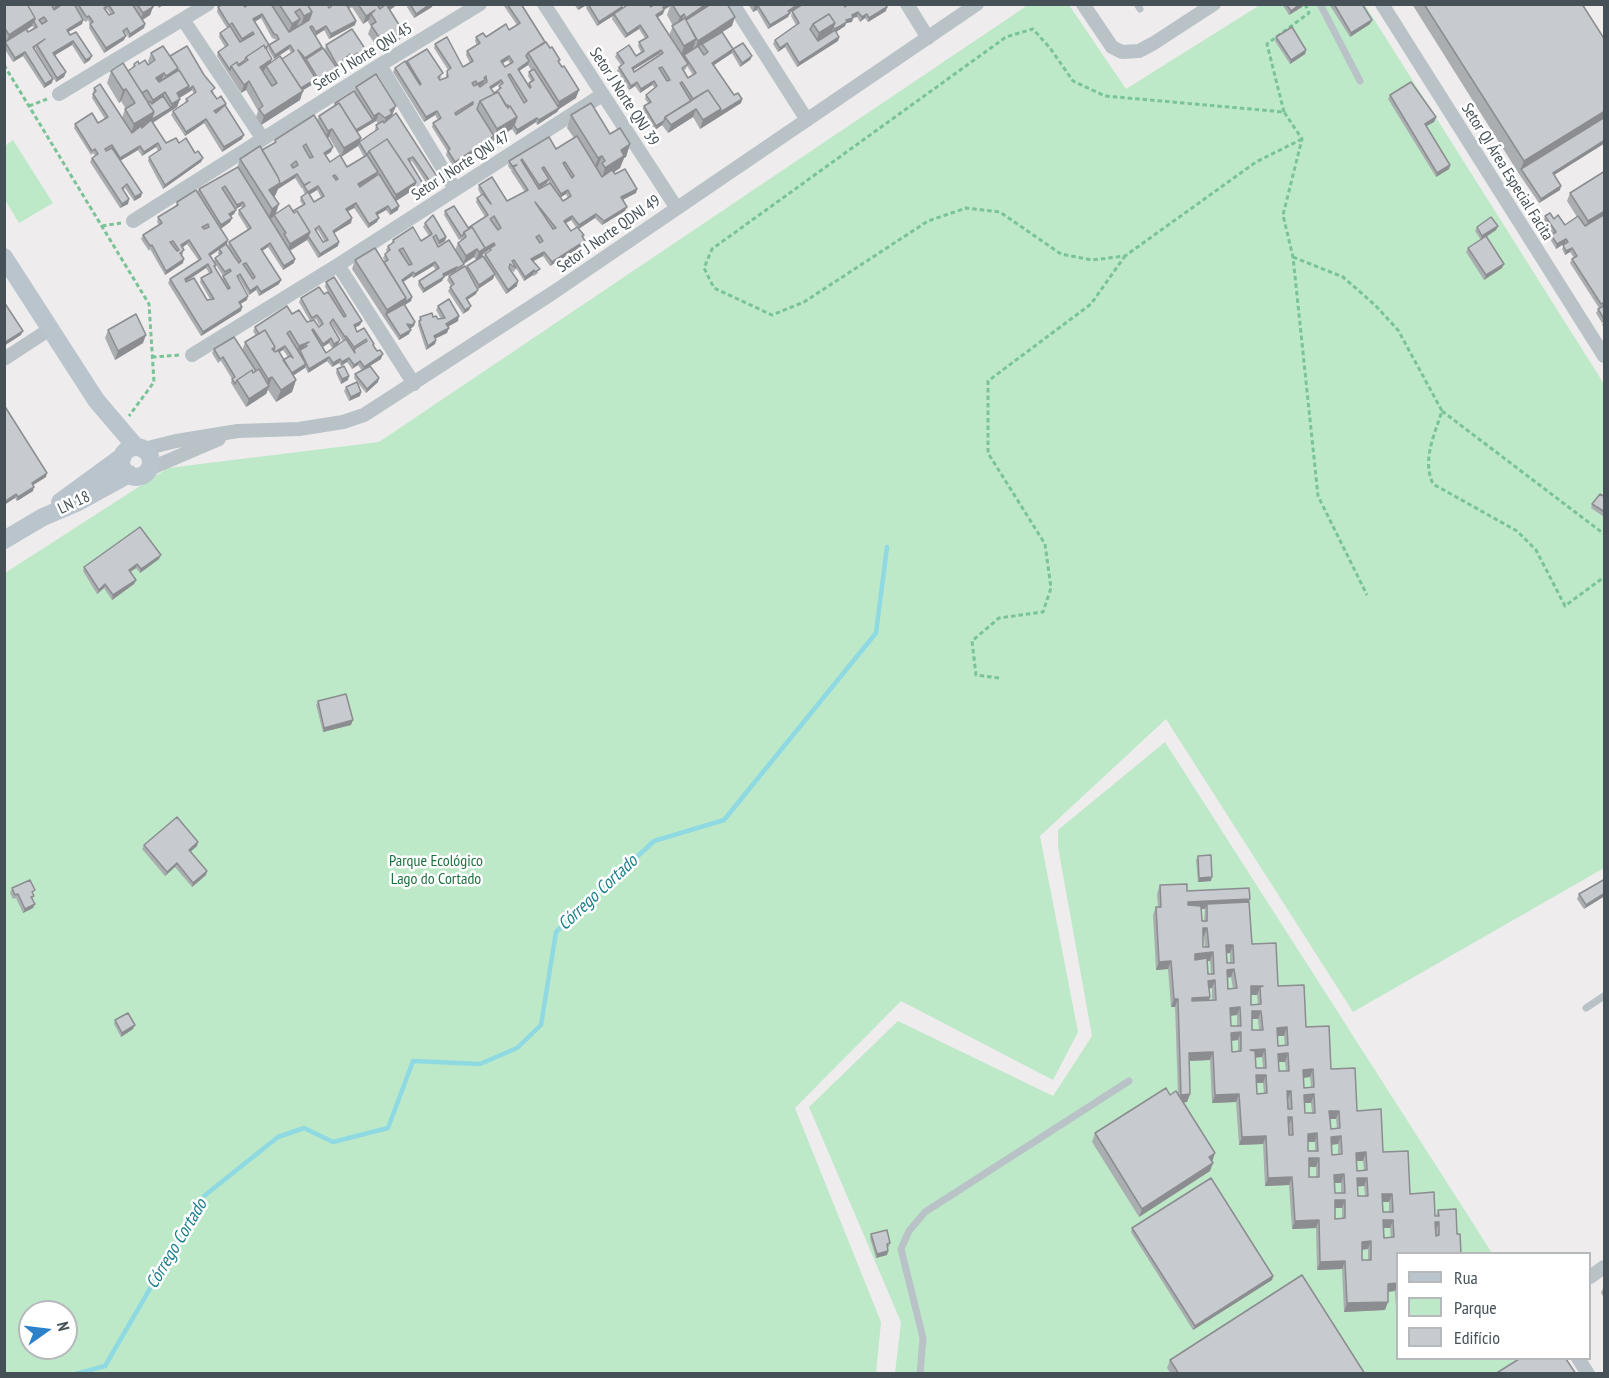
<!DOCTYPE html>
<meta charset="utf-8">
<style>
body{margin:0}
#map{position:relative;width:1609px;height:1378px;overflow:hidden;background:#eeecec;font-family:"PT Sans Narrow",sans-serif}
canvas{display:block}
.frame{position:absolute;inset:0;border:6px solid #465157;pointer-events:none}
.legend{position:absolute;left:1396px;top:1252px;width:195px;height:108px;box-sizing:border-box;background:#fff;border:2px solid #b5b9bc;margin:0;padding:8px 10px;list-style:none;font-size:18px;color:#465157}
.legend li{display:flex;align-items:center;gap:12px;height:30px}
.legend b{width:30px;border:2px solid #b5b9bc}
.north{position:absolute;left:18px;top:1300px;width:60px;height:60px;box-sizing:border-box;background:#fff;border:2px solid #b5b9bc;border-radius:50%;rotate:76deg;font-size:16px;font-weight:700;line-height:24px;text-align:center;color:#465157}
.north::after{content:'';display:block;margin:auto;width:21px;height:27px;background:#2b82ca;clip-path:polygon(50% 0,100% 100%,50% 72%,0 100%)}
</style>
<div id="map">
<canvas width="1609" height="1378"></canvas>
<div class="frame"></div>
<ul class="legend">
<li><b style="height:8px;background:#b9c4cc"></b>Rua</li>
<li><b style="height:16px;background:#bde9c9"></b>Parque</li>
<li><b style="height:16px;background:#c7cace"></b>Edifício</li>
</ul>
<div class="north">N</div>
</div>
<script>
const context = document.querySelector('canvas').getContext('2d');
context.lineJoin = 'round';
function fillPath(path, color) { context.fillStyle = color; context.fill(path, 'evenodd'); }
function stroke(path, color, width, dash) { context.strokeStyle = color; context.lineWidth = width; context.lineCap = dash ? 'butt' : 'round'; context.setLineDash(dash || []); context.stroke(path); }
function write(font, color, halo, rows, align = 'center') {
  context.font = font + ' "PT Sans Narrow",sans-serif'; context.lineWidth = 5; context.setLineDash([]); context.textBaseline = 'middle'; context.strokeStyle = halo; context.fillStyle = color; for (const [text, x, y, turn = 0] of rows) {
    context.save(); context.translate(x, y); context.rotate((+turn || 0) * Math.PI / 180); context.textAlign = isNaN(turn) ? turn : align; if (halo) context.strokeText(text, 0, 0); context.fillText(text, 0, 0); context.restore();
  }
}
const green = new Path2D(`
 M1028 5H1069L1126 89 1260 5H1365L1604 384V868L1353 1012 1166 719 1040 836 1078 1032 1053 1080 901 1001 795 1108 881 1322 876 1373 5 1374V573L168 468 379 442ZM30 1312H66V1348H30Z
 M13 140 53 203 19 223 5 200V146Z
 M1165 742 1492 1253 1398 1254V1358L1558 1359 1567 1373H895L901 1322 809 1107 898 1021 1053 1096 1092 1036 1058 847V830Z`);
const stream = new Path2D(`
 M76 1374 105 1366 204 1196 278 1137 304 1128 333 1142 388 1128 413 1061 480 1064 517 1048 541 1025 556 932 654 841 724 820 876 633 887 547`);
const path = new Path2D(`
 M4 65 149 304 154 382 129 416
 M29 106 47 99
 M1284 112 1267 44 1309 13 1305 4
 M1302 139 1256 162 1125 256 1092 260 1061 254 1000 212 966 208 928 221 804 302 772 315 714 288 704 268 712 249 1006 37 1033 29 1050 48 1073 81 1105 96 1284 112 1302 139 1283 215 1293 257 1318 496 1367 595
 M102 226 121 223
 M1293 257 1343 277 1375 305 1398 330 1442 411C1434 436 1422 460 1433 484L1517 531 1536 550 1565 606 1604 577
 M152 357 180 355
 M1442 411 1604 534
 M999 678 976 675 972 641 999 618 1043 612 1051 588 1045 544 988 453V381L1091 304 1125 256`);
const lane = new Path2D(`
 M1137 4 1140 9
 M1320 4 1360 81
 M1586 1008 1604 996
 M920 1374 923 1338 901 1249 909 1231 925 1212 1129 1081`);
const street = new Path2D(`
 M544 4 676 207
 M733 4 807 120
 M907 4 928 38
 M1083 4 1112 47 1122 52 1139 51 1154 43 1214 4
 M1382 4 1604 356
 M184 21 263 139
 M380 65 455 189
 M59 94 208 4
 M133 221 380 65 480 4
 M338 265 414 384
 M192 355 338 265 602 95
 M4 359 50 329
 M144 449 176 441 238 431 299 429 343 422 364 415 554 292 977 4
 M149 469 219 439
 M1590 1277 1604 1267
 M1578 1358 1588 1374`);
const secondary = new Path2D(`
 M4 257 96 400 136 447
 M121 462a15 15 0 1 1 30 0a15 15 0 1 1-30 0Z
 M60 502 123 456
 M4 540 43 517 76 503 129 474`);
const wall = new Path2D(`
 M4 4H165L159 8 157 5 153 7 150 15 143 20 145 24 144 28 129 38 125 32 124 33V40L104 53 89 28 90 24 88 20 86 22 83 20 82 24 68 32 90 60 84 64 72 45 55 55 66 72 64 77 56 82 36 50V48L34 49 52 83 44 88 23 56 13 62 4 48ZM107 9 111 15H109L106 10ZM32 26 34 28 28 32 27 30Z
 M248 4H333L328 7 329 8 334 4H398L390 10 400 39 380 51 368 34 371 26 368 22 369 20 363 24 352 7 349 9 356 21 355 25 329 39 324 30 315 36 321 49H325L326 45 364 55 357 59 356 57 350 61 348 58 337 68 338 75 319 86 315 81V83L302 91 300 100 261 125 256 117 258 111 246 90 241 93 217 56 218 52 225 47 219 37 220 33 227 28 217 12 218 7H245ZM261 18 272 38 277 40 269 45 268 49 274 59 289 49 291 53 282 59 271 62 267 50 269 45 254 22Z
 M408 4H433L432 7 414 18 407 7Z
 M505 4H522L559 63 576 98 559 109 557 112 537 125 536 122 516 135 512 129 493 141 492 140 453 166 446 155 447 151 432 127 433 123 438 120 435 115 424 122 393 72 395 68 406 62 407 61 442 77 439 79 440 80 446 78V75L448 70 434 48 435 44 463 67 470 63 466 55 467 51 477 45 475 41 476 37H486L509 30 517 25 504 6ZM508 60 510 64 505 67 502 63ZM528 65 531 70 529 72 528 76 531 81 529 83 528 85 519 71ZM499 84 500 85 498 90 494 93 491 89Z
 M574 4H621L622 7 621 10 629 4H727L732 26 722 32 733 49 752 56 750 60 740 67 732 53 714 65 734 95 742 99 741 103 700 129 693 117 668 133 662 125 655 130 642 110 644 106 648 103 645 99 646 95 655 88 652 85 640 93 635 86 629 90 617 71 619 67 621 65 615 57 617 53 636 56 641 52 638 46 639 42 645 38 639 29 625 38 612 19 613 15 597 26 586 8 587 5 578 10ZM670 6 667 15 673 26 669 35 658 17 663 14 664 10ZM659 54 660 55 634 72 633 70ZM687 66 693 75 688 78 684 70 686 69Z
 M748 4H886V11L868 22 865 18 860 22 857 17H854L853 18 852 22 846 23 845 26 836 32 839 37 838 41 797 67 785 47 778 52 773 44 775 40 796 25 791 16 792 11 800 7 799 5 798 7 789 13 788 17 768 29 757 10 753 12Z
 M1282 4H1303L1302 7 1289 15Z
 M1329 4H1362L1370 24 1350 37Z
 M1412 4H1582L1605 40V143L1554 175 1560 190 1539 203 1519 174Z
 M1276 37 1306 50 1305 54 1290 64 1275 41Z
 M151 53 170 56 214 92 213 93 217 99 226 104 225 106 242 139 222 152 204 123 185 136 171 115 173 111 185 103 186 99 194 94 192 90 186 94 179 98 180 99 177 107 153 123 166 143H179L203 158 201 162 163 189 148 161 149 157 158 151 156 147 142 156 138 150 120 161 141 197 134 201 125 188 123 190 129 199 128 204 120 208 90 162 92 158 95 156 93 153 91 155 74 128 75 124 98 123 105 119 92 98 94 88 122 118 125 109H126L121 101 119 103 107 83 111 71H128L132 68 134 64H139L148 65 149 64 148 61Z
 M356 87 396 106 391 117 438 178 436 183 429 187 412 161 410 162 423 191 416 195 413 190 396 201 398 210 390 215 386 210 377 215V222L368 228 354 208 348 211 352 218 351 223 334 233 338 246 318 258 307 240 290 251 294 263 283 270 268 247 262 251 279 284 259 296 256 290 249 295 239 278 238 279 247 300 240 304 242 307 241 311 201 336 168 283 170 279 199 261 187 244 183 247V254L182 255 183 263 165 275 150 249 149 251 141 239 143 235 159 225 157 222 158 217 175 207 177 202 197 192 199 189 237 168 240 159 262 150 274 143 275 140 317 120 319 116 333 107 335 103 354 91ZM376 121 379 124 376 125 375 130 376 131 359 142 361 138 357 132ZM329 137 341 157 358 146 364 157 347 167 330 162 326 155 331 152 327 138ZM295 178 302 189 303 188V190L305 194 301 197 300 201 303 205 293 211 275 214 274 197 275 196 278 189ZM317 190 321 197 314 202 309 195ZM241 206 242 208 239 210 238 214 248 230 229 242 228 246 221 229 230 222 232 218 231 216 234 214 236 209ZM318 230 325 242H323L316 231ZM219 250 218 253 219 255 215 258 214 261 210 256ZM216 265 223 276 222 279 215 268ZM206 268 209 273 201 278 200 282 210 299 207 300 186 282Z
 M1390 95 1436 117 1434 122 1426 126 1450 165 1449 169 1436 177 1388 99Z
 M571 115 630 144 626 157 624 158 620 168 614 172 615 174 637 189 636 193 623 200 625 211 602 225 595 218 579 229 584 235 583 237 584 245 550 266 543 256 533 261 538 273 534 276 533 275 524 281 516 268 514 272 509 269 517 286 506 294 494 275 493 279 478 289 472 280 476 294 467 300 469 310 463 314 448 291 451 286 447 280 449 276 456 271 444 277 442 281 423 293 418 285 419 281 436 270 433 266 413 278 412 276 403 282 412 297 411 301 405 305 415 322 414 326 410 329 409 334 399 340 384 318 352 269 355 260 384 262 385 261 383 258 385 254 387 252 386 250 388 246 391 244 393 240 421 241 429 236 423 227 425 223 446 237 445 241 438 245 434 239 438 247 455 250 458 243 461 241V239L459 240 444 215 445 211 468 228 485 217 476 202 477 198 481 195 478 189 479 185 507 201 525 192 511 171 512 169 511 170 508 166 509 161 556 149 574 138 567 128ZM548 181 551 185 539 189 547 183ZM566 194 568 198 563 201 560 198ZM571 220 576 227 571 231 566 223ZM490 249 489 252 485 254 484 257 482 256 483 254ZM474 257 476 260 467 266 466 268 463 267 464 264Z
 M1605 171V329L1602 325 1604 322 1602 323 1596 313 1599 308 1570 263 1572 259 1574 258 1570 252 1565 255 1562 249 1565 243 1556 249 1550 239 1551 235 1553 234 1544 220 1545 216 1554 219 1565 225 1577 217 1567 201 1570 193Z
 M1498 226 1496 230 1486 237 1502 268 1484 280 1466 252 1468 248 1481 240 1475 231 1477 227Z
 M326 282 362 321 360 325 355 328 357 332 374 346 381 359 368 367 378 382 366 393 354 378 355 374 362 371 358 365 352 369 347 362 341 366 339 363 332 367 327 361 308 373 305 367 293 375 296 380 292 392 276 402 268 390 266 394 246 407 231 383 232 379 221 361 218 363 212 353 214 349 242 351 245 342 256 336 253 331 255 327 292 314 307 322 310 321 299 302 301 298 324 294 328 292 325 287ZM316 319 320 326 319 327 314 320ZM331 323 343 341 326 353 323 347 329 343 332 348 338 344 340 340 331 324ZM283 350 288 357 283 360 279 352Z
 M438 306 458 321 447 327V333L435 339 436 340 435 344 426 350 418 325 420 317 438 319H441L436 310Z
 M108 330 143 343 115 360 105 338Z
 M337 369 348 380 341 384 336 373Z
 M346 387 361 392 360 396 349 401 344 391Z
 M4 405 46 477 33 485V491L17 501 15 498 4 505Z
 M1605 497V522L1603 521 1604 517 1591 508 1592 504Z
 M159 559 140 573 136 568 130 572 136 580 134 584 112 600 104 588 97 594 83 571 84 567Z
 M318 701 351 725 323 732 316 705Z
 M144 845 197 846 191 851 206 875 192 887 175 867 165 876 142 849Z
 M1198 856 1211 881 1198 882 1196 860Z
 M1605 879 1584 909 1577 899 1579 894Z
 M1160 885 1187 891 1250 899 1249 902 1252 944 1306 1027 1331 1069 1410 1194 1435 1216H1436L1438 1210 1457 1234 1398 1254V1307H1396L1395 1291 1388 1292 1385 1310 1344 1312 1342 1269 1317 1270 1316 1228 1292 1229 1289 1185 1265 1186 1263 1144 1239 1145 1236 1102 1212 1103 1210 1060 1189 1061 1190 1094 1187 1102 1183 1103 1215 1153 1212 1161 1210 1171 1139 1217 1092 1142 1095 1133 1170 1095 1178 1094 1175 1007H1171L1168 969 1156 970 1153 915 1156 907H1158L1157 894ZM1202 909H1205L1204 921H1202ZM1203 936H1204L1205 947H1203ZM1227 953H1230V963H1227ZM1207 961H1210L1211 974H1208ZM1231 977 1233 988 1228 989V978ZM1212 988V1000H1209L1210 997 1209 989ZM1251 995H1257L1258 1005H1251ZM1237 1015V1026H1231L1230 1016ZM1252 1019H1258L1259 1030H1252ZM1277 1036H1284L1285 1046H1278ZM1238 1040V1051L1232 1052 1231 1041ZM1262 1057 1263 1068H1256L1255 1058ZM1279 1062H1285L1286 1071H1279ZM1310 1077 1311 1087 1304 1088V1078ZM1257 1083H1263L1264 1093 1257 1094ZM1305 1103H1311L1312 1113H1305ZM1330 1119H1336L1337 1129H1331ZM1308 1142H1315V1151H1308ZM1338 1144V1155H1332L1331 1145ZM1356 1161H1363L1364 1170 1357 1171ZM1309 1167H1316V1177H1309ZM1334 1183H1341V1193H1335ZM1358 1186H1364L1365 1196H1358ZM1383 1202H1389V1212H1383ZM1335 1208H1342V1218L1335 1219ZM1384 1228H1390L1391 1238H1384ZM1368 1249V1260H1362V1250Z
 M12 888 33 894V908L23 913 16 898 13 899 10 893Z
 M115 1020 133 1029 121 1037 114 1024Z
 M1132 1228 1273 1276 1272 1280 1193 1330 1131 1232Z
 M871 1234 890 1243 889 1247H888V1251L887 1255 876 1258 870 1238Z
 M1605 1283V1299L1601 1293Z
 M1170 1360 1365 1374H1171L1167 1368Z`);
const shadedWall = new Path2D(`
 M57 4H67L52 14 55 6Z
 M149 4H157L153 7 150 15 140 21 143 13Z
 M393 4H398L384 14 385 9Z
 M430 4H433L432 7 414 18 416 14Z
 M583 4H588L578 10 580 6Z
 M668 4H670V6L662 11 663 7Z
 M706 4H714L684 22 686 18Z
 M755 4H765L758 6 757 10 753 12Z
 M798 4H799L798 7 786 15 788 11Z
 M1300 4H1303L1302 7 1289 15 1291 11Z
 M622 7 621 11 597 26 599 22Z
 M887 7 886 11 868 22 869 18Z
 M375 10 371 14 369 20 363 24 366 16Z
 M664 10 663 14 655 19 656 15Z
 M312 12 307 24 300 28 304 16Z
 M858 12 857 17 853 18 852 22 846 23 845 26 833 34 835 29 846 20 856 13Z
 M790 13 788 17 768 29 770 25Z
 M262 14 261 18 251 24 253 19Z
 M684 14 679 27 675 29 680 17Z
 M867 14 865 18 860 22 862 17Z
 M735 17 732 26 695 49 698 41Z
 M35 18 32 26 6 44 9 35Z
 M300 19 295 31 287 36 292 24Z
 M83 20 82 24 65 34 67 30Z
 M1372 20 1370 24 1350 37 1351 33Z
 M356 21 355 25 329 39 331 34Z
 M835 23 832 32 816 42 819 33Z
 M145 24 144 28 129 38 130 34Z
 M640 25 639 29 625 38 627 34Z
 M326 26 324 30 315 36 316 32Z
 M403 31 400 39 380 51 383 43Z
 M253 32 251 36 240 43 242 39Z
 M126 36 124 40 104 53 106 48Z
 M839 37 838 41 797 67 799 63Z
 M696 39 692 51 680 58 684 46Z
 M73 41 72 45 52 57 53 53Z
 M787 43 785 47 778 52 780 48Z
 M290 45 289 49 274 59 275 55Z
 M322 47 320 51 306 59 303 62 305 58Z
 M733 49 732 53 711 67 712 63Z
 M366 50 364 55 357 59 359 55Z
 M661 50 659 54 630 72 632 68Z
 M1306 50 1305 54 1290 64 1291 60Z
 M25 52 23 56 13 62 15 58Z
 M357 53 356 57 350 61 352 57Z
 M350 54 348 58 336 69 337 65Z
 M92 56 90 60 84 64 86 60Z
 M509 56 508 60 500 65 501 61Z
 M752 56 750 60 740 67 742 63Z
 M272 59 269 67 266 66 264 71 257 75 260 67Z
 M529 61 528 65 516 73 518 69Z
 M178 68 175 76 163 84 166 76Z
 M339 71 338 75 319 86 320 82Z
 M66 72 64 77 56 82 57 78Z
 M164 73 161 82 153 87 156 78Z
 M486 76 483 84 476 88 477 84Z
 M53 79 52 83 44 88 45 84Z
 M316 79 315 83 296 94 298 90Z
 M501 80 499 84 488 91 490 87Z
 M249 81 246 90 241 93 244 85Z
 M654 81 652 85 640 93 641 89Z
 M637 82 635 86 629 90 631 86Z
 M189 86 186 94 174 101 177 93Z
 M193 86 192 90 186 94 187 90Z
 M126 89 121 101 119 103 123 90Z
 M579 90 576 98 559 109 557 112 537 125 539 120 557 109 559 102Z
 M303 91 300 100 261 125 264 116Z
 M165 92 162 100 150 108 153 100Z
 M180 99 177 107 169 112 172 104Z
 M742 99 741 103 700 129 703 120 721 109Z
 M226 104 224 108 213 115 214 111Z
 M396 106 389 122 382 127 390 110Z
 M171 108 169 112 150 124 151 120Z
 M696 109 693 117 668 133 671 125Z
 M437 111 435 115 424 122 426 117Z
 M1605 111V120L1521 169 1519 174 1524 161Z
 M154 112 150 124 130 137 134 124Z
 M379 113 376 121 371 124 374 116Z
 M517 117 512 129 493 141 497 129Z
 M1436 117 1434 122 1423 128 1425 124Z
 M537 118 536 122 516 135 517 130Z
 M206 119 204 123 185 136 186 132Z
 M373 120 371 124 351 136 353 132Z
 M664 121 662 125 655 130 656 126Z
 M332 129 329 137 325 139 328 131Z
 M244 135 242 139 222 152 224 147Z
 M494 136 492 140 453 166 455 162Z
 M361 138 358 146 341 157 344 148Z
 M1605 140V143L1551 177 1553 173Z
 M158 143 156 147 142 156 144 152Z
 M630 144 626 157 624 158 620 168 601 181 605 168 621 150Z
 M140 146 138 150 118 162 120 158Z
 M333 147 331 152 323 157 324 153Z
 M602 156 597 168 594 170 598 158Z
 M203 158 201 162 163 189 165 185Z
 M1450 165 1449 169 1436 177 1437 173Z
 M378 172 376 176 357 188 358 184Z
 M297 174 295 178 278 189 275 196 267 201 269 190Z
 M438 178 436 183 429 187 431 183Z
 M549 179 547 183 538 189 539 185Z
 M416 182 413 190 393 203 396 195Z
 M318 186 317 190 307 196 308 192Z
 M1561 186 1560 190 1539 203 1541 199Z
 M425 187 423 191 416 195 417 191Z
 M637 189 636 193 620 201 621 197Z
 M568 190 566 194 559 198 561 194Z
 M142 193 141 197 134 201 135 197Z
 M129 199 128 204 120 208 122 204Z
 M243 202 241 206 236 209 237 205Z
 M356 203 354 208 345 213 346 209Z
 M279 204 275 216 274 215 273 217 267 221 272 209Z
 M388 206 386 210 374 217 376 213Z
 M399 206 398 210 390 215 391 211Z
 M627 207 625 211 602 225 604 221Z
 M236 210 234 214 228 218 229 214Z
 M1605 211V217L1585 229 1588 221Z
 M596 214 595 218 578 229 579 225Z
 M572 216 571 220 563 225 564 221Z
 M232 218 230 222 220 229 221 225Z
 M352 218 351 223 331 235 333 231Z
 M379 218 377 222 368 228 369 224Z
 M1498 226 1496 230 1481 240 1482 236Z
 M310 232 307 240 287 252 290 244Z
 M446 237 445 241 438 245 439 241Z
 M1566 239 1565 243 1556 249 1557 244Z
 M189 240 187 244 180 249 181 245Z
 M228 240 227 244 207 258 209 254Z
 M585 241 584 245 550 266 552 262Z
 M339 242 338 246 318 258 320 254Z
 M270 243 268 247 259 253 261 249Z
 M494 243 493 247 483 254 482 256 476 260 479 252Z
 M1572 248 1570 252 1565 255 1566 251Z
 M477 249 474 257 463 264 466 256Z
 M544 252 543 256 530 263 531 259Z
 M184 259 183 263 165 275 166 271Z
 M295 259 294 263 283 270 284 266Z
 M435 262 433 266 413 278 415 274Z
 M208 264 206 268 183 283 185 279Z
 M1504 264 1502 268 1484 280 1486 275Z
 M457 267 456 271 444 277 442 281 423 293 424 289 443 274Z
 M534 270 533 275 524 281 525 277Z
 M413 272 412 276 400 284 402 280Z
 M495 274 493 279 478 289 479 285Z
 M281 280 279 284 259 296 261 292Z
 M518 281 517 286 506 294 508 290Z
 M257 286 256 290 249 295 250 291Z
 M478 290 476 294 464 302 466 298Z
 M248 296 247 300 237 306 239 302Z
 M412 297 411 301 387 316 386 314 384 318 387 310 406 298Z
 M471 306 469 310 463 314 465 310Z
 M242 307 241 311 201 336 203 332Z
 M459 316 458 321 444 329 446 324Z
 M362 321 360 325 352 329 354 325Z
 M415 322 414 326 410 329 407 324Z
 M449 328 447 333 432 340 434 336Z
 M411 330 409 334 399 340 400 336Z
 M23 331 21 335 4 346V343Z
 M146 335 143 343 115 360 118 351Z
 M331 338 329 343 321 348 323 344Z
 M340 340 338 344 332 348 334 344Z
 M436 340 435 344 426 350 428 346Z
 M305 344 304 348 297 351 299 346Z
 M285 346 283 350 273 356 275 352Z
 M383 354 381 359 362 371 364 367Z
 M329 357 327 361 308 373 309 369Z
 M349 358 347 362 341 366 342 362Z
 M340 359 339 363 332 367 333 363Z
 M360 361 358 365 352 369 354 365Z
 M306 364 305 368 285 381 286 377Z
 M349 376 348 380 341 384 342 379Z
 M272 377 266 394 246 407 249 399 265 389 268 379Z
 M379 378 378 382 366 393 367 389Z
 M296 380 292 392 276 402 281 390Z
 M361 392 360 396 349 401 351 397Z
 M47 473 46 477 30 487 32 483Z
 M34 487 33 491 17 501 18 497Z
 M16 494 15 498 4 505V502Z
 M161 555 159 559 140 573 141 569Z
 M137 564 136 568 127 574 129 570Z
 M136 580 134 584 112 600 113 595Z
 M105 584 104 588 97 594 99 590Z
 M353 720 351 725 323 732 324 728Z
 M198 842 197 846 188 854 189 850Z
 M177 863 175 867 165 876 167 872Z
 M207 871 206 875 192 887 193 883Z
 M1212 877 1211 881 1198 882 1199 878Z
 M1605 893V896L1584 909 1586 905Z
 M1250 899 1247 907 1207 904 1205 909 1185 910 1188 902Z
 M35 904 33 908 23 913 25 909Z
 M1203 928H1207L1204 936 1200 937Z
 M1226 945H1233L1230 953 1223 954Z
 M1213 952 1210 961 1192 962 1195 954Z
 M1171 961 1168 969 1156 970 1159 962Z
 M1234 969 1231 977 1224 978 1227 970Z
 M1215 980 1212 988 1205 989 1208 981Z
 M1251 986H1263L1260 987 1257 995H1248Z
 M1210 997 1207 1005 1189 1006 1192 998Z
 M1174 999H1178L1175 1007H1171Z
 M1240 1007 1237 1015 1227 1016 1230 1008Z
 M1252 1011H1261L1258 1019H1249Z
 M135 1025 133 1029 121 1037 122 1033Z
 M1287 1027 1284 1036H1274L1277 1028Z
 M1241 1032 1238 1040 1228 1041 1231 1033Z
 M1265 1049 1262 1057 1247 1058 1250 1050Z
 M1213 1052 1210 1060 1186 1061 1189 1053Z
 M1288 1053 1285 1062H1275L1278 1054Z
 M1313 1069 1310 1077 1300 1078 1303 1070Z
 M1256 1075H1266L1263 1083H1253Z
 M1287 1091H1291L1288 1099H1284Z
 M1190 1094 1187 1102 1178 1103 1181 1095Z
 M1239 1094 1236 1102 1212 1103 1215 1095Z
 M1314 1094 1311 1103H1301L1304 1095Z
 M1329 1111H1339L1336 1119H1327Z
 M1288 1117H1292L1289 1125H1285Z
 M1317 1133 1315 1142H1305L1308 1134Z
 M1266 1136 1263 1144 1239 1145 1242 1137Z
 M1341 1136 1338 1144 1328 1145 1331 1137Z
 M1366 1152 1363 1161H1353L1356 1153Z
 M1215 1153 1212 1162 1209 1157Z
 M1309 1158H1319L1316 1167H1306Z
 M1213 1163 1210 1171 1139 1217 1142 1209Z
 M1344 1174 1341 1183H1331L1334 1175Z
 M1292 1177 1289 1185 1265 1186 1268 1178Z
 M1357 1178H1367L1364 1186 1354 1187Z
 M1382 1194H1392L1389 1202H1379Z
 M1335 1200H1345L1342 1208H1332Z
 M1319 1220 1316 1228 1292 1229 1295 1221Z
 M1383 1220H1393L1390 1228H1380Z
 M1435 1222H1439L1436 1230H1432Z
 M1371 1241 1368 1249 1359 1250 1362 1242Z
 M888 1251 887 1255 876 1258 877 1254Z
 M1345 1261 1342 1269 1317 1270 1320 1262Z
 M1273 1276 1272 1280 1193 1330 1195 1326Z
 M1398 1283 1395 1291 1385 1292 1388 1284Z
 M1388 1302 1385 1310 1344 1312 1347 1303Z`);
const building = new Path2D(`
 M4 4H27L35 18 9 35 6 30H4Z
 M27 4H51L54 10 63 4H74L83 20 67 30 70 35 76 32 92 56 86 60 73 41 53 53 66 72 57 78 37 45 45 39 33 47 53 79 45 84 25 52 15 58 5 42 26 29 28 32 37 27 34 22 35 18ZM44 17 47 21 42 24 39 20Z
 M78 4H132L145 24 130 34 127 28 123 31 126 36 106 48 90 24 93 22 89 16 87 17 85 15ZM109 5 114 13 109 15 104 8Z
 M137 4H151L153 7 143 13Z
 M223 4H243L245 7 248 4H271L289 32 309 20 312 12 307 4H327L329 8 334 4H346L356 21 331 34 326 26 316 32 312 26 310 27 322 47 305 58 298 50 316 79 301 88 282 59 294 51 290 45 275 55 269 45 279 39 277 35 274 34 262 14 253 19 269 45 265 48 264 45 246 57 245 60 238 65 237 62 231 66 230 70 218 52 228 45 220 33 230 26 240 42 254 34 253 32 242 39 232 23 229 25 218 7Z
 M279 4H307L312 12 304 16 300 9 295 12 300 19 292 24Z
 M358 4H380L378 6 380 9 386 4 403 31 383 43 371 25 376 22 371 14 375 10 366 16Z
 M410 4H430L416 14Z
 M507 4H521L545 42 528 53 526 56 529 61 518 69 530 88 531 87 529 83 534 80 529 72 534 69 559 108 539 120 537 118 517 130 514 125 517 117 510 106 508 108 509 107 508 105 506 106 498 92 480 101 477 109 494 136 455 162 448 151 450 149 433 123 441 118 437 111 426 117 395 68 405 61 420 85 421 84 407 61 427 49 443 73 438 77 440 80 448 77 447 71 451 68 435 44 447 37 463 67 473 61 467 51 480 43 476 37 483 33 486 37 506 24 509 30 520 23ZM509 56 513 62 505 67 501 61ZM510 74 527 101 524 103 508 75ZM486 76 487 82 480 87 478 84 474 86 472 83 476 81 477 84 485 80 484 78ZM501 80 503 83 499 86 501 88 494 93 490 87ZM473 102V104L456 115 455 113Z
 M588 4H621L622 7 599 22Z
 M629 4H649L651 7 653 5V4H667L663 7 664 10 656 15 688 64 682 68 688 78 696 73 684 55 698 46 704 55 708 52 702 44 722 32 733 49 712 63 734 95 738 93 742 99 719 113 721 109 708 90 693 99 682 82 680 83 691 101 665 117 664 121 656 126 644 106 651 102 646 95 657 86 654 81 641 89 637 82 631 86 619 67 624 63 617 53 629 45 636 56 644 51 639 42 648 37 640 25 627 34 614 14ZM661 50 663 53 634 72 632 68ZM662 67 670 80 667 81 659 68Z
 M672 4H706L686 18 684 14 680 17Z
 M711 4H727L735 17 698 41 686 20Z
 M760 4H798L788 11 790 13 770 25 758 6Z
 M803 4H845L844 5 845 7 848 4H886L887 7 869 18 867 14 862 17 858 12 852 15 853 18 846 20 847 22 835 29 833 27 835 23 829 14 813 24 811 28 810 29 818 41 835 30 839 37 799 63 787 43 780 48 775 40 799 23 792 11Z
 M1286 4H1300L1291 11Z
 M1334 4H1362L1372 20 1351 33Z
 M1424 4H1582L1605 40V111L1524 161Z
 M829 14 835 23 819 33 813 24Z
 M685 18 696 39 684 46 672 26Z
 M1292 27 1306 50 1291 60 1276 37Z
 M352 29 366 50 359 55 357 53 352 57 350 54 337 65 326 45Z
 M546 42 550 48 552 47 560 60 558 61 562 67 564 66 579 90 559 102 528 53Z
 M743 43 752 56 742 63 733 49Z
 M264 45 272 59 260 67 272 86 277 83 266 66 280 56 303 91 264 116 259 109 263 106 254 90 249 81 244 85 231 66 237 62 239 66 248 60 246 57Z
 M163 46 178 68 166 76 164 73 156 78 159 82 179 70 189 86 177 93 180 99 172 104 165 92 153 100 147 90 142 93 128 71 135 66 134 64 138 61 139 64 145 60 148 65 155 60 151 53Z
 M187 46 204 75 215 88 211 91 217 99 221 96 226 104 214 111 216 113 225 105 244 135 224 147 206 119 186 132 173 111 188 101 186 99 196 92 193 86 187 90 189 86 179 70 176 71 178 68 170 56Z
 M323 48 339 71 320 82 306 59Z
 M123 63 154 112 134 124 125 109 135 103 126 89 123 90 111 71Z
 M376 74 396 106 390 110 392 114 385 118 379 113 374 116 356 87Z
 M1411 82 1436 117 1425 124 1450 165 1437 173 1390 95Z
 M100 84 132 133 141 126 142 128 151 120 166 143 176 138 179 143 186 138 195 153 198 151 203 158 165 185 149 157 161 149 158 143 144 152 140 146 120 158 112 145 105 149 106 151 112 148 142 193 135 197 127 184 122 188 129 199 122 204 92 158 98 154 95 149 92 151 75 124 92 113 98 123 108 117 93 94 96 91 94 88Z
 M708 90 721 109 703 120 696 109 671 125 665 117Z
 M354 91 373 120 356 130 339 103 336 105 335 103Z
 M498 92 508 108 510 106 517 117 497 129 480 101Z
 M163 96 171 108 151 120 154 112 148 103 150 101 152 104Z
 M339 103 361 138 344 148 332 129 328 131 319 116Z
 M591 103 610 134 620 128 630 144 621 150 624 156 605 168 602 163 605 161 602 156 598 158 571 115Z
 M396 113 438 178 431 183 413 157 408 159 425 187 417 191 414 186 416 182 387 139 369 151 367 155 359 142 378 129 376 125 383 121 384 123Z
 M314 115 333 147 324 153 330 162 340 155 347 167 367 155 378 172 358 184 360 187 379 174 399 206 391 211 388 206 376 213 379 218 369 224 356 203 346 209 352 218 333 231 339 242 320 254 308 236 310 232 297 211 294 213 293 211 305 204 301 197 308 192 314 202 324 196 318 186 308 192 304 186 310 182 304 185 297 174 279 185 280 183 278 177 262 150 276 142 275 140ZM306 144 313 157 310 158 303 146ZM296 161 298 165 293 168 291 165ZM335 175 338 179 336 180 333 176ZM319 226 328 240 323 242 315 229Z
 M1605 117V140L1553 173 1561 186 1541 199 1521 169Z
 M577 136 602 177 612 170 615 174 625 169 637 189 621 197 627 207 604 221 596 214 579 225 572 216 564 221 571 231 577 227 584 235 582 236 585 241 552 262 544 252 531 259 540 269 535 272 534 270 525 277 514 260 512 261 516 268 510 264 509 268 518 281 508 290 485 254 491 250 490 248 495 245 494 243 484 249 485 248 472 227 469 229 468 228 488 215 477 198 483 194 491 204 479 185 492 177 507 201 528 190 513 167 517 165 512 166 509 161 549 137 556 149ZM522 159 539 185 549 179 542 168 544 167 561 194 568 190 571 196 563 201 550 183 539 189 521 160ZM565 162 574 176 572 178 563 163ZM535 202 544 213 556 228 553 229ZM494 216 501 228 498 230 490 219ZM539 235 543 241 540 243 536 237Z
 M387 139 416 182 396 195 369 151Z
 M260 146 278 177 280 183 269 190 279 204 272 209 240 159Z
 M238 167 295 259 284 266 270 243 261 249 281 280 261 292 257 286 250 291 240 274 237 276 248 296 239 302 242 307 203 332 170 279 201 259 189 240 181 245 184 250 180 253 184 259 166 271 152 245 150 246 143 235 162 223 158 217 178 205 177 202 196 190 228 240 209 254 216 265 214 266 228 289 230 288 223 276 231 271 230 269 225 272 215 258 222 253 219 249 226 244 239 263 241 261 229 242 251 228 239 210 245 206 243 202 237 205 225 186 222 188 236 210 229 214 232 218 221 225 199 189ZM208 224 209 227 204 229 202 227ZM173 241 179 250 177 251 170 242ZM246 263 255 277 253 279 243 264ZM208 264 212 272 201 278 214 299 207 300 194 278 186 282 185 279Z
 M1605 171V211L1588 221 1570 193Z
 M289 205 294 213 297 211 310 232 290 244 284 234 286 233 274 215Z
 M454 206 469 229 464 232 463 235 461 236 445 211Z
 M1550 213 1554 219 1558 215 1565 225 1578 216 1585 226 1605 214V302L1601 304 1572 259 1577 256 1572 248 1566 251 1563 245 1568 242 1566 239 1557 244 1551 235 1556 232 1545 216Z
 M433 215 446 237 439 241 436 235 433 237 438 247 449 240 464 264 458 268 457 267 443 274 444 277 424 289 419 281 439 268 435 262 415 274 413 272 402 280 412 297 405 302 406 298 384 262 388 260 385 254 390 250 388 246 394 242 393 240 413 227 421 241 432 234 425 223ZM403 248 412 264 409 265 399 250Z
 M1491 217 1498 226 1482 236 1477 227Z
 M472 227 485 248 479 252 477 249 466 256 458 243 466 237 464 232Z
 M1486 236 1504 264 1486 275 1468 248Z
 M375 248 406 298 387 310 355 260Z
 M483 256 495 274 479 285 467 266Z
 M465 266 478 290 466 298 471 306 465 310 450 287 454 284 449 276Z
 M334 277 362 321 354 325 357 332 364 328 374 344 373 345 377 351 380 350 383 354 364 367 360 361 354 365 349 358 342 362 340 359 333 363 329 357 309 369 300 350 307 346 305 344 309 342 299 346 290 331 287 333 306 364 292 373 283 360 290 356 293 358 285 346 275 352 274 350 275 347 265 330 259 334 255 327 287 306 292 314 299 310 307 322 314 320 319 327 323 324 321 320 317 315 312 318 301 298 319 287 324 294 328 292 344 317 346 316 326 282ZM333 319 345 337 346 336 354 347 366 339 367 341 354 349 355 353 346 339 326 353 312 330 313 329 323 344 331 338 334 344 340 340 330 323Z
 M449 299 459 316 446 324 449 328 434 336 436 340 428 346 419 321 421 320 420 317 432 313 433 317 436 316 438 319 445 318 438 306Z
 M4 302 23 331 4 343Z
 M404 304 415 322 412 325 407 324 411 330 400 336 386 314Z
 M1605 305V319H1604L1598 309Z
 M136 314 146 335 118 351 108 330Z
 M265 330 275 347 272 349 275 352 278 350 296 380 281 390 272 377 268 379 245 342Z
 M234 337 256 371 253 373 252 370 237 380 235 384 232 379 235 377 223 357 220 359 214 349Z
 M344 366 349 376 342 379 337 369Z
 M370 366 379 378 367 389 355 374Z
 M259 369 269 386 249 399 237 380 252 370 253 373Z
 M357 382 361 392 351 397 346 387Z
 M4 405 47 473 32 483 34 487 18 497 16 494 4 502Z
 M1600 494 1605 497V512L1592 504Z
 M140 527 161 555 141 569 137 564 129 570 136 580 113 595 105 584 99 590 84 567Z
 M346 694 353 720 324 728 318 701Z
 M177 817 198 842 189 850 207 871 193 883 177 863 167 872 144 845Z
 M1211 855 1212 877 1199 878 1198 856Z
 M1605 879V893L1586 905 1579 894Z
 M30 880 35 890 32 892 34 896 31 897 35 904 25 909 18 894 15 895 12 888Z
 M1187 884V891L1249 888 1250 899 1188 902V905L1201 906 1202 921H1207V904L1249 902 1252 944 1276 943 1278 986 1304 985 1306 1027 1329 1026 1331 1069 1355 1068 1357 1111 1381 1109 1383 1152 1408 1151 1410 1194 1434 1192 1435 1216H1439L1438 1210 1456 1209 1457 1234H1460L1461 1254H1398V1283L1388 1284V1302L1347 1303 1345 1261 1320 1262 1319 1220 1295 1221 1292 1177 1268 1178 1266 1136 1242 1137 1239 1094 1215 1095 1213 1052 1189 1053 1190 1094 1181 1095 1178 999H1174L1171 961 1159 962 1156 907H1161L1160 885ZM1203 928H1207L1209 947H1203ZM1226 945H1233L1234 963H1227ZM1213 952 1214 974H1208L1207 958 1195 960V954ZM1234 969 1237 988 1228 989 1227 970ZM1215 980 1216 1000 1192 1001V998L1210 997 1208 981ZM1251 986H1263L1260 987 1261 1004 1251 1005ZM1240 1007 1241 1026H1231L1230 1008ZM1252 1011H1261L1263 1030H1252ZM1287 1027 1288 1045 1278 1046 1277 1028ZM1241 1032V1051L1232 1052 1231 1033ZM1265 1049 1266 1068H1256L1255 1051 1250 1050ZM1288 1053 1289 1071H1279L1278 1054ZM1313 1069 1314 1087 1304 1088 1303 1070ZM1256 1075H1266L1267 1093 1257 1094ZM1287 1091H1291L1292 1109H1288ZM1314 1094 1315 1113H1305L1304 1095ZM1329 1111H1339L1340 1128 1331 1129ZM1288 1117H1292L1293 1135H1289ZM1317 1133 1318 1151H1308V1134ZM1341 1136 1342 1154 1332 1155 1331 1137ZM1366 1152 1367 1170 1357 1171 1356 1153ZM1309 1158H1319V1177H1309ZM1344 1174 1345 1193H1335L1334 1175ZM1357 1178H1367L1368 1196H1358ZM1382 1194H1392L1393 1212H1383ZM1335 1200H1345V1218L1335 1219ZM1383 1220H1393L1394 1237 1384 1238ZM1435 1222H1439V1235L1436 1236ZM1371 1241V1260H1362V1242Z
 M128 1013 135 1025 122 1033 115 1020Z
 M1166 1088 1170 1095 1176 1091 1215 1153 1209 1157 1213 1163 1142 1209 1095 1133Z
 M1211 1178 1273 1276 1195 1326 1132 1228Z
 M887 1230 890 1243 887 1244 888 1251 877 1254 871 1234Z
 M1302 1275 1365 1374H1179L1170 1360Z
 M1519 1359H1566L1576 1374H1495Z`);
const streetNames = [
 ["Setor J Norte QNJ 45",363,57,-32],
 ["Setor J Norte QNJ 39",624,97,57],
 ["Setor J Norte QNJ 47",461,166,-33],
 ["Setor QI Área Especial Facita",1507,172,58],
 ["Setor J Norte QDNJ 49",609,234,-35],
 ["LN 18",74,503,-25]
];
const parkNames = [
 ["Parque Ecológico",436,861],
 ["Lago do Cortado",436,879]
];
const waterNames = [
 ["Córrego Cortado",598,893,-43],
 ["Córrego Cortado",177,1244,-59]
];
fillPath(green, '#bde9c9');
stroke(stream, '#8fd9e2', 4.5);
stroke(path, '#79c397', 3, [4.5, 3]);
stroke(lane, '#b8c2c7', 7);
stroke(street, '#b8c2c7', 14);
stroke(secondary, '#b9c4cc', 18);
fillPath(wall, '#abaeb1');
fillPath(shadedWall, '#8b8d90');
fillPath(building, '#c7cace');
stroke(building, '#8b8d90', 1.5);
write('16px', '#465157', '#fff', streetNames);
write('16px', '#1f703f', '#fff', parkNames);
write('italic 18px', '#197e89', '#fff', waterNames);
</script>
